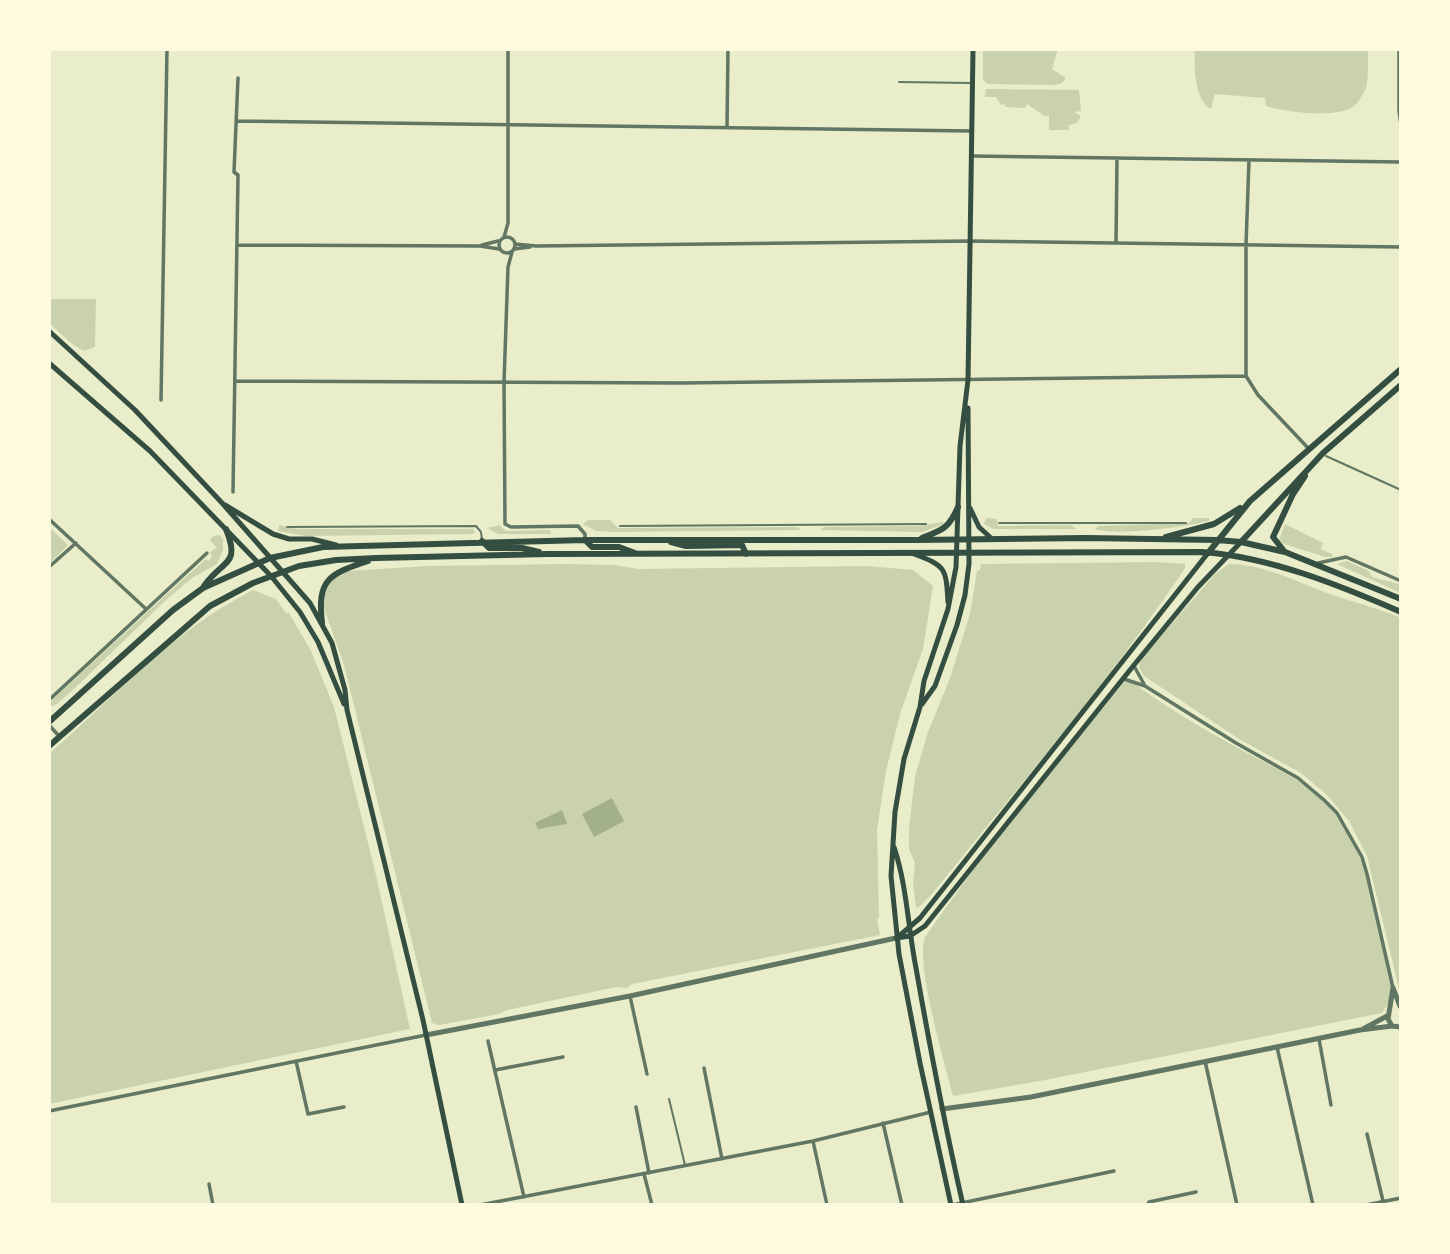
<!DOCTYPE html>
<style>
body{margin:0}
#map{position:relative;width:1450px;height:1254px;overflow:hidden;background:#e9edc9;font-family:"Archivo Narrow",sans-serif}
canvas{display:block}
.frame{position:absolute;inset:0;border:51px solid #fefae0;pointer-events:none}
</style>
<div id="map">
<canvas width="1450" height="1254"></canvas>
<div class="frame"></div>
</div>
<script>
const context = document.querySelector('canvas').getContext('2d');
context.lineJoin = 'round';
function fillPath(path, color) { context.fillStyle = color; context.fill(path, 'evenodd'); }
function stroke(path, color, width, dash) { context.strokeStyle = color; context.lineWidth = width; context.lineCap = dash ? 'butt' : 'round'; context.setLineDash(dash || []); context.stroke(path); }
const green = new Path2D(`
 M983 49H1058L1052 69 1066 78 1062 83 1056 85 987 84 983 80Z
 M1195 49H1368C1368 61 1369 76 1366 88 1364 93 1358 103 1354 106 1337 119 1285 112 1266 106L1265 98 1215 94 1211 109C1194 100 1194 66 1195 49Z
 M986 89 1079 90 1081 111 1074 112 1081 116 1077 123 1069 125V130H1049V116H1045L1027 104 1025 108 1006 107 1004 104 1001 105 996 97H985Z
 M49 299H96L95 347 84 351 72 344 49 323Z
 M986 518 997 519 998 526 1070 525 1077 529H994L984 524Z
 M1193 518H1209V521C1184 527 1118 536 1095 529L1099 526 1189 523Z
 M588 520H610L618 528 796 527 802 530 614 532 596 531 583 524Z
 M943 522 944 524 922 532 820 530 825 527 918 526Z
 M1285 524 1323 543 1321 549 1332 554 1333 557H1325L1284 544 1279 540Z
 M279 525 297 529H473L475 532 473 534 305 536 278 531Z
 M499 525 506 531 550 530 551 534H498L487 528Z
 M49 527 68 545 49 564Z
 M220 535 223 540V550L217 564 192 578 166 600 76 687 57 704 49 707 53 699 189 574 206 559 208 561 212 557 210 552 217 548 210 540 213 536Z
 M1347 561 1369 571 1371 576C1381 581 1390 580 1401 585V593L1337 564Z
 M1157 562 1185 564V568C1109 682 1018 787 932 894L918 908 916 907 913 883 915 863 909 849V828L915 776 928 732 950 678 970 614 977 571 980 570 981 564Z
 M563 564 615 565 638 569 867 566 913 570 933 586 923 649 900 714 886 771 877 830 879 918 877 919 880 935 632 984 627 988 616 987 507 1010 499 1014 439 1025 432 1023 344 665 324 608 325 594 329 585 332 580 348 571 427 566Z
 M1229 564C1267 564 1304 586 1339 597 1360 604 1380 609 1401 618V997L1367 856 1349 821 1327 795 1301 773 1239 739 1144 676 1139 667 1141 659 1216 573Z
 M253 590 276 599 286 613H289L311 651 334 707 375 871 410 1029 49 1104V754C114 697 175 629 253 590Z
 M1129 680C1163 705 1201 728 1238 748 1267 764 1300 778 1324 801 1344 821 1358 849 1366 875L1392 989 1389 1002 1382 1013 1045 1080 953 1096C945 1064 915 963 925 937L993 842 1125 681Z`);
const water = new Path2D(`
 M612 798 624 821 594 837 582 814Z
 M562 810 567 824 538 829 535 823Z`);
const service = new Path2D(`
 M899 82 971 83
 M1326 456 1401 490
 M999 523H1186
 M620 526 926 524
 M287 527 476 526 481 532 482 540
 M669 1099 685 1165`);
const minor = new Path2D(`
 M1399 49V110L1401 125
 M236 121 972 131
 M727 127 728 49
 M971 156 1401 162
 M1249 160 1246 245V376L1258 395 1309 449
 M499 245a8 8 0 1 1 16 0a8 8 0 1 1-16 0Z
 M504 237 508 223V49
 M1116 243 1117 158
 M515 244 536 246 970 241 1401 247
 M237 245 480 246 499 249
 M482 245 498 241
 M514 249 530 247
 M512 252 508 267 504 382 505 524 511 527 578 526 585 534V540
 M236 381 681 383 1246 376
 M161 400 167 49
 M233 492 238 175 234 172 238 78
 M49 519 146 609
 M1318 563 1346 557 1401 581
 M49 567 76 543
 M1134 666 1144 684
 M1124 679 1145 686 1236 743 1298 778 1324 800 1337 813 1362 857 1367 874 1393 988
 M49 700 207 553
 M49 725 59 736
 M630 996 647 1074
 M1319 1039 1331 1105
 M488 1041 524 1197
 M1277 1047 1313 1205
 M296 1061 308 1114 344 1107
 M1205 1061 1237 1205
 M704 1068 722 1159
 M495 1070 563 1057
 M636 1107 649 1173
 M49 1111 426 1035
 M883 1123 902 1205
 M1367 1134 1383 1201
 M813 1141 827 1205
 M644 1174 652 1205
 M209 1184 213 1205
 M480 1205 813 1141 931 1112
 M952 1205 1114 1171
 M1147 1205 1149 1202 1196 1192
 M1366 1205 1401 1198`);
const tertiary = new Path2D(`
 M1393 988 1388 1019 1392 1026 1401 1027
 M1393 988 1400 1006
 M1363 1029 1387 1016
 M426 1035 630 996 896 938
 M942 1109 1031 1097 1360 1030 1392 1026`);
const secondary = new Path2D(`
 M49 331 135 410 223 504 310 603 332 643 345 690 347 710 423 1020 462 1205
 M49 363 150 451 271 576 300 612 318 642 344 704
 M225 505 273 534 289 539H312L336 545
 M970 508 979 527 991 538
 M914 554C946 566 946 568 948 602
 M922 704 935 686 957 625 965 595 969 564 968 408
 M894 847C907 886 908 928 916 968 930 1048 945 1126 963 1205
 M898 937 920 918 1208 553
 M896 938 910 936 925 926 1134 665 1198 587 1241 542
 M951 1205 920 1063 899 954 891 876 895 812 904 759 920 707 924 681 948 609 956 567 960 446 968 380 973 49`);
const trunk = new Path2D(`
 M1166 537 1214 524 1240 508
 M922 538C943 530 949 528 958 507
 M585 540 592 547H619L635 553
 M482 541 489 548H522L539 552
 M671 542 686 546 742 545 746 554
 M1241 542 1323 453 1401 385
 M1284 551 1273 537 1293 494 1305 476
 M1208 553 1250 501 1401 369
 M204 586C223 559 241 566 226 529
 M322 623C317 579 329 574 368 561
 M49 722 173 610 203 588 270 558 323 547 585 540H917L1086 538 1217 540 1241 542 1285 552 1401 599
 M49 746 210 606 253 583 299 566 336 560 376 558 548 554 1202 552C1270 557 1339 585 1401 612`);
fillPath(green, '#cad2ad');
fillPath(water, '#a3b18a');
stroke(service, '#617663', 2);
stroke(minor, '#617663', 3.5);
stroke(tertiary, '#617663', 5);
stroke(secondary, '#344e41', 5);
stroke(trunk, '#344e41', 6);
</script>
